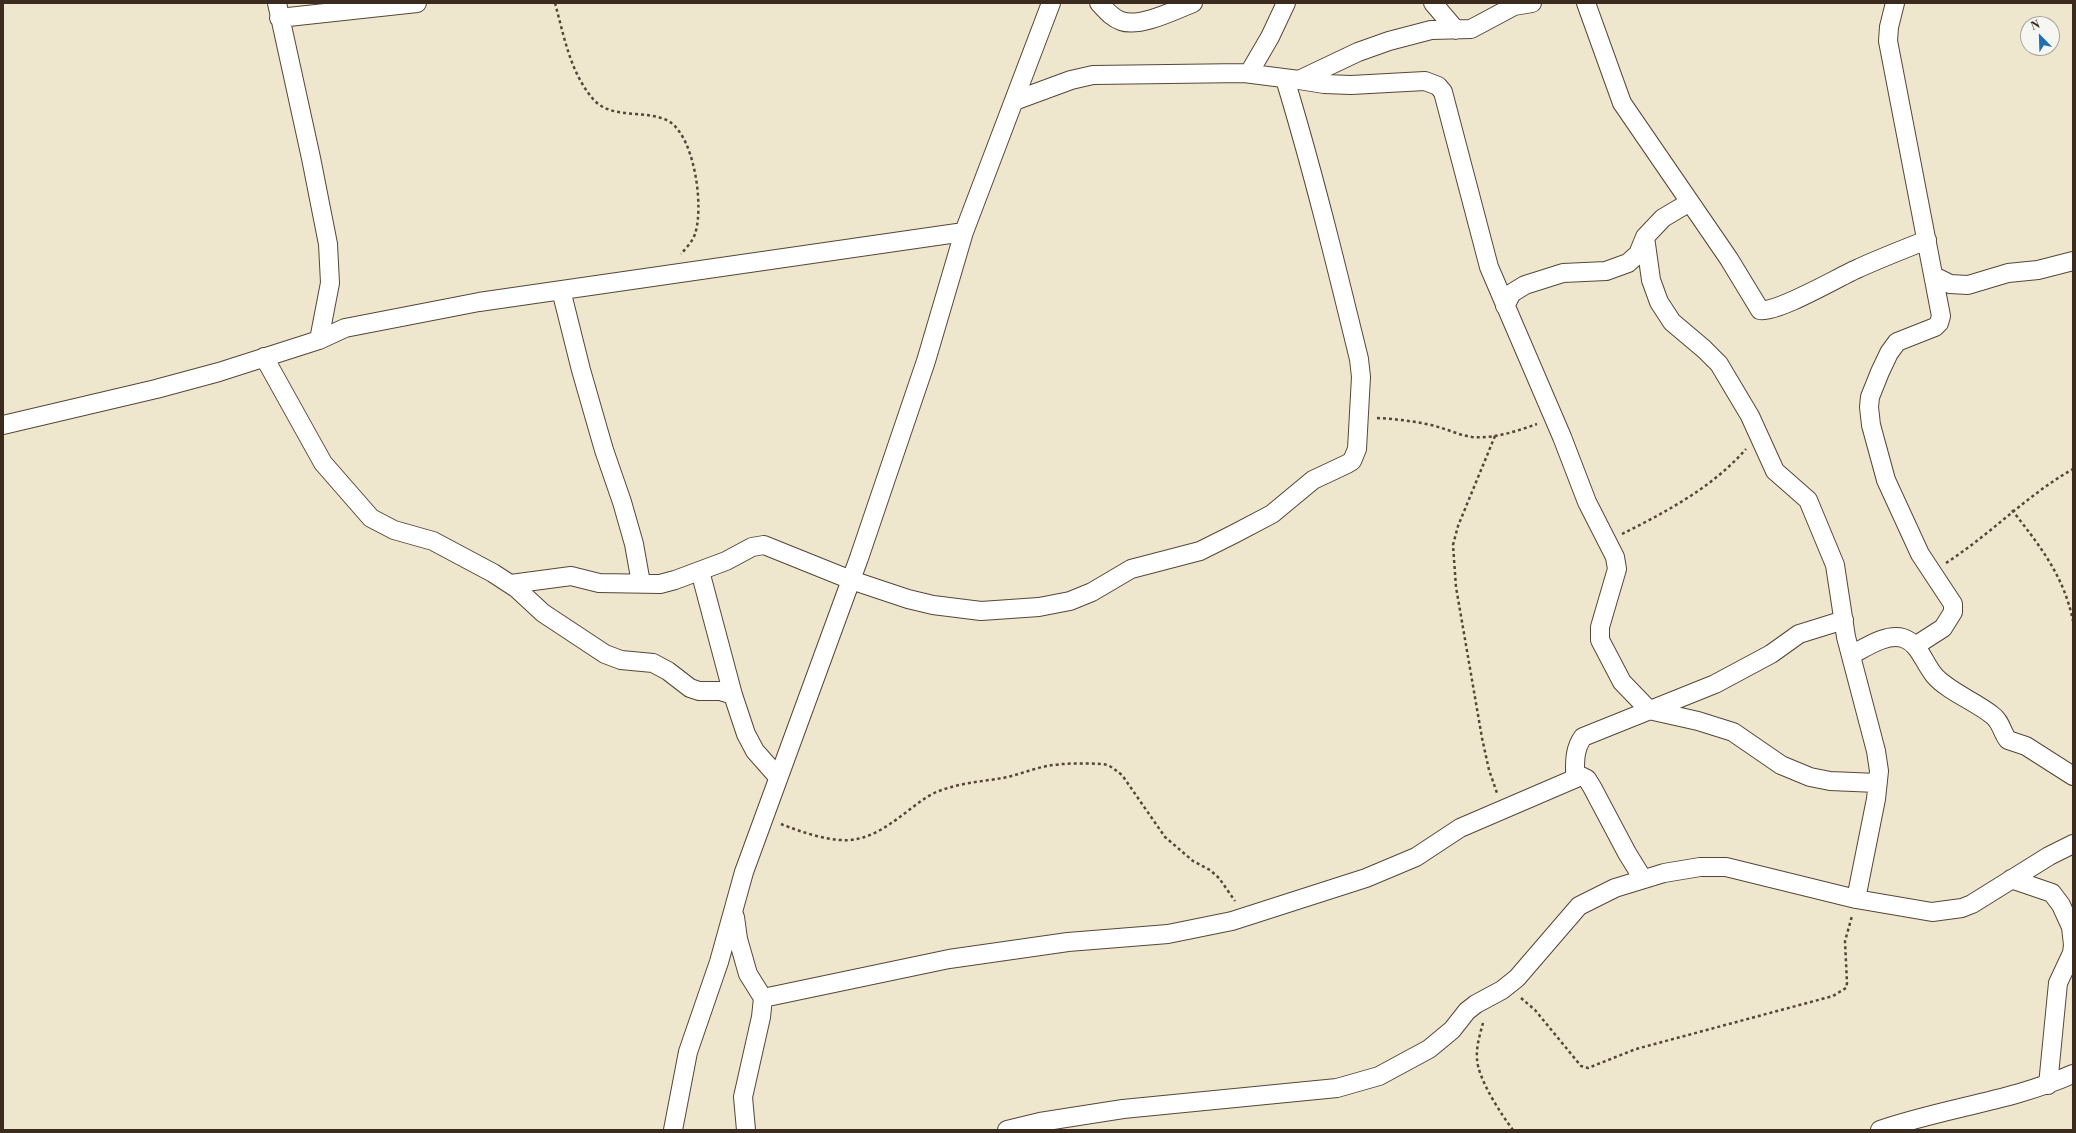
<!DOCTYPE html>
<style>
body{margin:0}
#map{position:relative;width:2076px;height:1133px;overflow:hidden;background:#efe6ce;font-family:"Libre Bodoni",serif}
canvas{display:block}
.frame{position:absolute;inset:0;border:4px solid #3b2a1e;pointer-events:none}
.north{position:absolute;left:2020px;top:16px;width:40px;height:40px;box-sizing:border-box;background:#f6f6f2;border:1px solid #aba49d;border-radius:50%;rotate:337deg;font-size:11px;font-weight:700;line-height:16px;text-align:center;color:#3b2a1e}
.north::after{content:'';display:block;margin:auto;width:14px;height:18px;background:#1f6fb2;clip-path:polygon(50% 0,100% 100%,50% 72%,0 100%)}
</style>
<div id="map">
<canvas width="2076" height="1133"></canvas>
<div class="frame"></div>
<div class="north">N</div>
</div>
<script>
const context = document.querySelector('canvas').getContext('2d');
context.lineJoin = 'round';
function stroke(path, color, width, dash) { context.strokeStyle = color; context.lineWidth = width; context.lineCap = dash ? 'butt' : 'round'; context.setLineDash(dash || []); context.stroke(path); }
const path = new Path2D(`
 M555 3C564 36 570 72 593 99 612 121 647 108 670 122 695 139 704 207 695 234 693 241 686 248 681 254
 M1377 418C1395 419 1413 421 1431 425 1445 428 1458 435 1472 437 1494 439 1517 431 1537 424
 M1495 436 1458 526 1453 545 1456 587 1482 738 1489 770 1497 793
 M2012 510C2040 546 2064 576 2073 621
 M1622 534C1666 512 1713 487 1746 449
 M1946 563C1991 534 2027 495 2073 469
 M781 824C801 832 835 844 857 839 885 833 904 812 927 797 948 784 978 782 1003 778 1018 775 1032 769 1047 766 1063 763 1084 763 1101 764 1110 764 1115 770 1122 775L1165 837 1193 861 1210 870 1219 878 1235 901
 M1521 998 1535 1010 1581 1066 1588 1068 1636 1049 1833 996 1846 988 1847 983 1845 941 1852 916
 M1483 1023C1480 1034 1476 1047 1477 1059 1478 1079 1501 1114 1513 1130`);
const minor = new Path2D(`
 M277 3 311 158 328 244 330 283 319 340
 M1099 3C1106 10 1112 18 1121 21 1140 28 1175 10 1193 3
 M1433 3 1456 30
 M1586 3 1622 103 1729 259 1760 310C1778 313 1840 276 1859 268 1881 258 1904 249 1927 240
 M1895 3 1889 27 1888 41 1941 316 1939 323 1935 327 1897 342 1889 353 1880 372 1870 397 1869 407 1871 425 1886 480 1920 554 1953 604V612L1943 628 1915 646
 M279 18 417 3
 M1249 73 1270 37 1286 3
 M1299 80 1324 84 1351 85 1425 81 1438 86 1443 92 1489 267 1562 437 1587 502 1615 557 1617 569 1600 627V640L1622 682 1649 710 1698 721 1733 732 1781 765 1810 777 1830 781 1877 783
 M1014 101 1071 80 1093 75 1244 73 1299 80 1358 52 1389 41 1431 30 1471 29 1514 6 1532 3
 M1645 237 1651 280 1659 302 1672 322 1704 349 1719 364 1750 416 1775 471 1808 500 1835 565 1846 637 1876 751 1879 771 1876 799 1856 899
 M1934 276 1950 284 1968 285 2008 273 2038 270 2073 261
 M561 290 581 370 604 450 622 502 634 544 641 583
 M1505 306 1512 293 1525 285 1563 273 1606 271 1628 263 1638 254 1645 237 1663 218 1690 202
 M264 357 323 463 371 518 394 530 433 541 493 573 516 588 543 613 605 654 621 660 653 663 668 671 690 688 699 691H720L733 695
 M3 425 156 389 219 372 319 340 345 328 479 302 964 232
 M700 571 733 695 746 734 755 751 778 777
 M511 584 571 576 599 583 660 584 675 580 726 561 752 547 764 545 851 580 908 599 933 605 981 611 1039 607 1070 601 1092 592 1131 569 1200 551 1234 534 1272 514 1313 480 1347 464 1352 461 1357 449 1361 377 1359 359C1336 265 1313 171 1285 79
 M1851 655C1865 648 1886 633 1903 638 1919 643 1924 663 1934 675 1946 690 1976 702 1992 715 2001 721 2002 733 2008 740L2026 746 2073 776
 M1575 777C1575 763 1574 749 1583 737L1715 684 1771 654 1799 634 1844 620
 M2011 879 2052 893 2061 905 2071 927 2073 945 2072 953 2058 983 2048 1085
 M735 917 738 939 748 974 763 998 761 1017 743 1097 746 1130
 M763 998 949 959 1068 942 1168 934 1232 921 1366 878 1416 857 1460 828 1581 776 1587 779 1592 787 1627 853 1643 879
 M673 1130 688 1052 719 962 744 872 859 558 926 361 964 232 1051 3
 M1007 1130 1040 1122 1123 1109 1337 1088 1379 1076 1429 1049 1452 1030 1467 1011 1476 1004 1502 990 1517 978 1579 906 1615 888 1664 873 1700 867H1726L1856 899 1932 912 1962 908 1972 904 2049 856 2073 844
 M1880 1130C1943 1108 2012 1101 2073 1074`);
stroke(minor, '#564638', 20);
stroke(path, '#564638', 2.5, [3, 3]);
stroke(minor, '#fff', 18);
</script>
